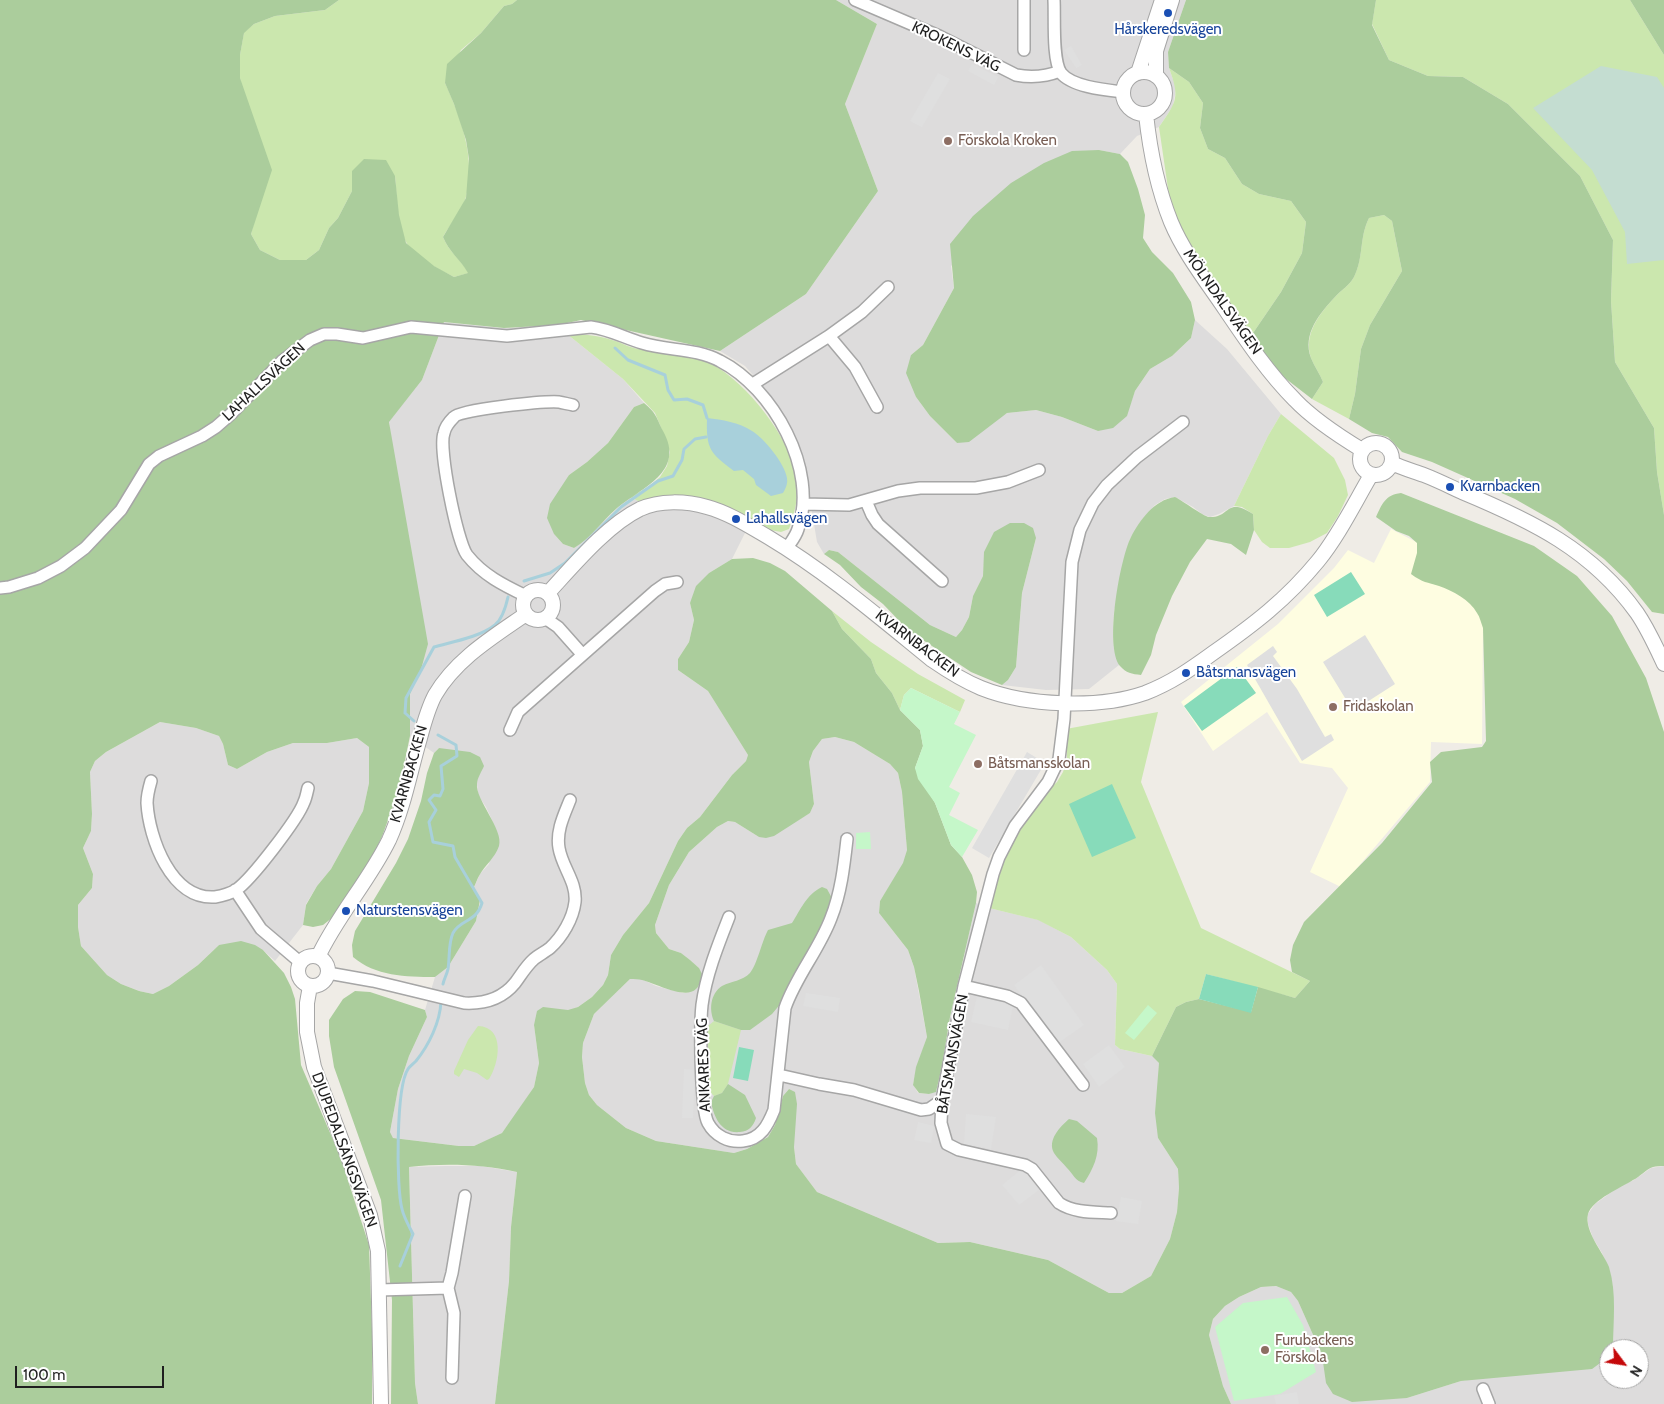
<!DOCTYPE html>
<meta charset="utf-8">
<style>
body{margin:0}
#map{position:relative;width:1664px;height:1404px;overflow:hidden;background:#efece6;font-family:Cabin,sans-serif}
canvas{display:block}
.north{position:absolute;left:1599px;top:1339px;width:50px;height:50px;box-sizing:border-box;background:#fff;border:1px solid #a5a5a5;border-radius:50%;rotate:121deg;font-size:14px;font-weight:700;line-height:20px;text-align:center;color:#1f1f1f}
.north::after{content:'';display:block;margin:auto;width:18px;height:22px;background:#c5090a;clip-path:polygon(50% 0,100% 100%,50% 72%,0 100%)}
.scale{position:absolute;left:15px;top:1366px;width:149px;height:22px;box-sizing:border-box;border:2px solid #1f1f1f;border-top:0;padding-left:6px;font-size:15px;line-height:18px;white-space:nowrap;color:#1f1f1f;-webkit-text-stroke:4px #fff;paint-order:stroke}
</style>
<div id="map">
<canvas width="1664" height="1404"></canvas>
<div class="north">N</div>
<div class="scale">100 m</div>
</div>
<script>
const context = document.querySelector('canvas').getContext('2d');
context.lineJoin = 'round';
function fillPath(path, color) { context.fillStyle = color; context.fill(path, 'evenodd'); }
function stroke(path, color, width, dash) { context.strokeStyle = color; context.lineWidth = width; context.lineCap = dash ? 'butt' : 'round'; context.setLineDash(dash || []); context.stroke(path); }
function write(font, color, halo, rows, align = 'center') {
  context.font = font + ' Cabin,sans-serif'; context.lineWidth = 4; context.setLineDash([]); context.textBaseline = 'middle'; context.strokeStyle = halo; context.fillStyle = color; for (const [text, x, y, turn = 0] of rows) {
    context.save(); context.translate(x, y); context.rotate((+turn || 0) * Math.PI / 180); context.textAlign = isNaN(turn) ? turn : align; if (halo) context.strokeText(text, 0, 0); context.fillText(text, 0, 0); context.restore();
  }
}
const residential = new Path2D(`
 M836 0H1186L1168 52 1169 68 1176 88 1173 106 1159 127 1137 136 1120 154 1099 150 951 266 954 288 923 345 911 355 916 397 930 416 957 443 1007 413 1036 410 1062 417 1098 431 1131 402 1135 391 1150 369 1172 356 1191 338 1195 320 1227 349 1281 414 1268 436 1234 506 1219 514 1210 517 1202 514 1193 507 1175 497 1165 499 1155 505 1142 520 1130 539 1114 612 1113 632 1114 649 1119 665 1089 689 1046 690 1002 685 1008 680 1016 667 1022 593 1036 538 985 552 983 576 973 596 969 617 962 630 956 637 930 625 838 552 829 550 824 554 817 542 802 453 785 417 766 390 745 366 720 351 806 294 878 191 845 104 877 24Z
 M444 322 504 328 558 325 567 334 623 379 644 403 634 407 608 443 587 462 569 475 554 534 563 544 574 548 630 497 642 503 679 496 706 499 752 519 732 559 709 573 690 603 694 620 689 642 678 659V670L708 691 748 755 746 761 732 775 700 817 687 828 678 841 649 903 623 935 611 955 608 975 603 985 592 997 578 1007 534 1025 539 1063 534 1087 515 1116 502 1133 486 1141 474 1146H459L393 1138 390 1132 398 1089 409 1056 427 1017 425 1010 435 977 448 967 476 921 480 901 474 887 480 874 489 864 496 829 486 807 478 795 477 784 439 748 434 753 410 736V694L420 673 389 421 422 380Z
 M160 722 196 728 219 736 223 744 228 765 237 769 267 752 293 743H327L357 738 369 747V783L363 811 331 869 317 886 306 904 303 925 275 961 263 950 219 945 198 965 169 986 153 994 139 991 121 984 107 975 81 946 78 927V905L92 888 93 874 83 848 91 831 92 814 90 772 95 761 106 752Z
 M835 737 854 742 890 764 898 773 902 792 907 850 904 863 880 901 879 913 908 950 914 967 927 1037 917 1067 913 1084 918 1093 929 1094 936 1091 942 1066 950 1017 976 903 989 908 1039 920 1071 937 1107 970 1117 984 1115 1045 1120 1049 1152 1056 1159 1063 1158 1138 1178 1169 1179 1188 1177 1212 1170 1239 1151 1276 1122 1293H1109L1048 1260 970 1242 938 1243 817 1192 796 1164 794 1147V1128L789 1089 783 1096 775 1125 768 1137 747 1149 734 1153 656 1141 626 1128 597 1105 589 1095 585 1083 582 1057 583 1043 594 1014 606 1002 630 979H642L656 986 683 993 690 992 696 989 699 985V968L681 953 669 949 656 933 655 925 669 885 689 852 717 827 728 821 735 822 759 837 798 820 810 813 814 804 809 762 813 751 822 739Z
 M445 1166H481L517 1172 511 1227 509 1281 495 1404H418L415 1383 409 1167Z
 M1664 1166V1404H1231L1223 1386 1209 1335 1213 1319 1225 1306 1239 1297 1261 1287 1276 1286 1291 1292 1298 1301 1322 1355 1407 1398 1461 1381 1607 1358 1609 1354V1379H1639V1349H1612L1613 1288 1609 1269 1602 1253 1593 1238 1588 1224V1214L1595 1204 1620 1186 1634 1180 1651 1168Z`);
const education = new Path2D(`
 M1391 529 1418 543 1480 599 1483 627 1482 744 1431 742 1430 782 1341 887 1310 872 1348 788 1332 768 1300 763 1267 712 1213 751 1181 702 1278 624 1334 568 1348 550 1374 563Z`);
const grass = new Path2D(`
 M339 0H517L512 4 504 6 481 33 461 50 445 83C461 118 476 158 466 197 463 209 449 226 443 237 449 252 461 260 469 273L454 277C440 270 414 257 406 242 397 225 397 195 395 176L352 171V191L338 218 329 228 319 250 306 260H280L260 250 251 234 258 207 240 78V55L244 32 254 24 275 16 325 10Z
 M1376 0H1630L1664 55V515L1657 472 1654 428 1615 362 1611 301 1613 240 1580 176 1508 104 1463 77 1428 76 1389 60 1372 24Z
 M1169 68 1189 82 1203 103 1200 128 1208 149 1225 158 1242 184 1259 194 1291 201 1306 222 1302 253 1281 292 1251 336 1205 271 1171 209 1159 127C1177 101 1180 98 1169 68Z
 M1384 215 1392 221 1402 271 1370 325 1361 349 1355 394 1349 419 1312 399 1323 382C1320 374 1314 366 1311 358 1303 334 1320 313 1335 297 1341 290 1350 285 1354 277 1364 256 1359 238 1369 218Z
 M567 334C583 334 597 335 612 340 620 342 626 346 634 348 656 353 692 354 712 364 747 383 790 438 797 477 800 491 794 517 789 529L781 532 770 530 752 519 706 499 679 496 642 503 630 497 648 487 660 477 667 466 670 452 660 425 655 413 623 379Z
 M1281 414 1334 458 1345 480 1348 495 1338 516 1327 533 1310 542 1289 548H1270L1262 542 1254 530 1253 514 1242 507 1234 506 1268 436Z
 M832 611 871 642 918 674 965 700 960 712 911 688 904 695 900 710 892 693 876 673 871 659 842 629Z
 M1158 712 1141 782 1201 928 1310 981 1295 998 1206 974 1199 999 1186 1002 1176 1007 1152 1056 1120 1049 1115 1045 1117 984 1107 970 1071 937 1038 920 989 908 1001 864 1012 837 1045 793 1057 782 1063 772 1067 759 1066 729Z
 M714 1021 741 1030 728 1084 722 1093 714 1096 710 1092 707 1027Z
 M478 1026C506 1027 499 1064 489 1079L487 1080 477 1073 464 1069 459 1077 454 1074V1071L468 1040Z`);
const forest = new Path2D(`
 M0 0H339L325 10 275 16 254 24 244 33 240 55V78L272 170 251 234 260 250 280 260H306L319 250 329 228 338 218 352 191V171L364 159 386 160 395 176 399 215 406 243 434 266 454 277 468 273C460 259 449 252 443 237L466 198 469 159 466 140 454 104 445 83 447 64 481 33 504 6 512 4 517 0H836L877 24 845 104 878 191 806 294 720 351 581 320 558 325 504 328 444 322 422 380 389 422 428 644 420 673 410 694V736L399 789 383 834 369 865 337 914 323 925 313 927 303 925 306 905 317 886 331 869 363 811 369 783V747L357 738 327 743H293L267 752 237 769 228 765 223 744 219 736 196 728 160 722 106 752 95 761 90 772 92 814 91 831 83 848 93 874 92 888 78 905V927L81 946 107 975 121 984 139 991 153 994 169 986 198 965 219 945 241 941 255 945 263 950 284 973 291 987 295 999 301 1065 340 1156 369 1245 372 1330V1404H0Z
 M1186 0H1376L1372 25 1389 60 1428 76 1463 77 1508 104 1580 176 1613 240 1611 301 1615 362 1654 428 1657 472 1664 515V614L1652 612 1627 581 1604 559 1557 523 1515 499 1432 462 1402 452 1388 437 1372 433 1349 419 1355 394 1361 349 1370 325 1402 271 1392 221 1384 215 1369 218C1359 238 1364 257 1354 277 1350 285 1341 290 1335 297 1320 313 1302 334 1311 358 1314 366 1320 374 1323 382L1312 399 1281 375 1251 336 1281 292 1302 253 1306 222 1291 201 1259 194 1242 184 1225 158 1208 149 1200 128 1203 103 1189 82 1169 68 1168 52Z
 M1630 0H1664V55Z
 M1099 150 1120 154 1128 162 1138 189 1145 215 1143 238 1152 252 1173 273 1191 302 1195 320 1191 338 1172 356 1150 369 1135 391 1127 416 1113 428 1098 431 1062 417 1036 410 1007 413 969 442 957 443 930 416 916 397 906 373 911 355 923 345 954 288 950 244 973 216 1011 183 1044 163 1072 151Z
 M644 403C657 414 656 417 663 431 686 472 642 487 616 509 602 521 591 538 574 548L563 544 554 534 547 518 550 504 569 475 587 462 608 443 634 407Z
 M1401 493 1534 546 1577 576 1612 616 1646 678 1664 732V1166C1660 1166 1656 1166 1653 1167 1646 1169 1640 1177 1633 1180 1622 1187 1592 1200 1588 1214 1584 1231 1603 1252 1609 1267 1617 1293 1613 1322 1613 1348L1609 1349 1607 1358 1592 1369 1461 1381 1407 1398 1352 1402 1333 1394 1326 1383 1322 1355 1298 1301 1291 1292 1276 1286 1261 1287 1239 1297 1225 1306 1213 1319 1209 1335 1223 1386 1231 1404H495L509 1281 511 1227 517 1172C482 1164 444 1163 409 1167L415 1383 418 1404H391L392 1300 381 1200 334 1067 329 1036V1020L343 999 355 991 370 992 425 1010 427 1017 409 1056 398 1089 390 1132 393 1138 459 1146H474L502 1133 534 1087 539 1063 534 1025 537 1011 543 1007 568 1010 578 1007 592 997 603 985 608 975 611 955 623 935 649 903 678 841 687 828 700 817 732 775 746 761 748 755 708 691 678 670V659L689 642 694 620 690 603 696 586 709 573 732 559 753 558 770 563 785 571 832 611 842 629 871 659 876 673 892 693 900 710 920 730 923 746 915 768 935 803 951 845 962 857 972 875 977 892 976 903 950 1017 942 1066 936 1092 929 1094 919 1093 913 1085 916 1067 927 1037 919 991 914 967 908 950 879 913 880 901 903 863 907 850 902 792 898 773 890 764 854 742 835 737 822 739 813 751 809 762 814 804 810 813 774 836 766 838 759 837 735 822 728 821 717 827 689 852 669 885 655 925 656 933 669 949 681 953 690 960 699 968 702 974C701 978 700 986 696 989 685 1000 655 983 642 980 639 979 634 979 630 979L594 1014 583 1043 582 1057 585 1083 589 1095 597 1105 626 1128 656 1141 734 1153 747 1149 768 1137 775 1125 783 1096 789 1089 795 1092 797 1104 794 1147 796 1164 817 1192 938 1243 970 1242 1048 1260 1109 1293H1122L1151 1276 1170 1239 1177 1212 1179 1188 1178 1169 1158 1138 1155 1113 1159 1063 1152 1056 1176 1007 1186 1002 1199 999 1251 1012 1258 987 1295 998 1310 981 1292 972 1290 960 1293 945 1304 922 1382 843 1432 782 1430 762 1441 752 1482 747 1486 741 1483 628C1481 623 1480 617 1477 613 1470 600 1453 591 1439 586 1427 582 1423 583 1411 574L1417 553V543L1409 536 1396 531 1376 517C1382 504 1385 495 1401 493Z
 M1175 497C1183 501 1203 516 1209 517 1231 518 1225 496 1253 514L1254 530 1246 555 1231 544 1207 539 1190 562 1172 596 1156 635 1151 655 1141 675C1132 674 1126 673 1120 666 1104 646 1120 559 1131 537 1140 520 1154 500 1175 497Z
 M1010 523H1024L1033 528 1036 538 1022 593 1016 667 1008 680 1002 685 971 672 908 630 883 604 861 587 840 565 824 554 829 550 838 552 930 625 956 637 962 630 969 617 973 596 983 576 984 552 994 532Z
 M439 748 470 752 480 757 484 766C482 771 477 778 477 784 475 799 504 830 499 846 495 858 485 865 479 876 477 879 476 883 474 887L480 900 476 921 448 967 435 977C406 977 375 976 353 957L352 945 355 931 396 863 408 839 421 801 427 773 434 753Z
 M822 887 827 889 833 900 825 924 782 1002 772 1014 750 1030H741L714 1021C709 1010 710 994 722 986 732 981 742 981 750 973 757 965 762 941 768 930L792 923C801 909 806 895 822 887Z
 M728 1084 745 1095 756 1118C753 1127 749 1131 740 1132 721 1134 714 1117 711 1102L714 1096 722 1093Z
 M1069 1119 1077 1121 1097 1138C1100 1155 1093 1169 1084 1183 1075 1181 1073 1174 1067 1168 1063 1163 1057 1158 1054 1153 1047 1140 1060 1127 1069 1119Z`);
const wetland = new Path2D(`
 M1601 66 1657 77 1664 88V260L1627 264 1625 232 1592 170 1533 108Z`);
const park = new Path2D(`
 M911 688 960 712 954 724 976 735 949 787 960 793 949 815 978 830 962 857 951 845 935 803 918 779 915 768 923 746 920 730 900 710 904 695Z
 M870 832 871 849H856V833Z
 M1148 1005 1157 1013 1134 1040 1125 1033Z
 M1287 1297 1303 1325 1316 1372 1280 1394 1234 1401 1215 1327 1243 1303Z`);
const pitch = new Path2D(`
 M1351 572 1365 594 1327 617 1314 595Z
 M1237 667 1256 693 1202 731 1184 706Z
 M1112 784 1136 838 1092 857 1069 804Z
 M1206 974 1258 987 1251 1013 1199 999Z
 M739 1047 754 1050 748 1081 733 1078Z`);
const parking = new Path2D(`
 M1071 46 1082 65 1076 68 1064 50Z
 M972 64 998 77 994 85 968 71Z
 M938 73 950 79 922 127 910 121Z
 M1365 635 1395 684 1353 711 1323 662Z
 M1273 646 1277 652 1273 656 1297 689 1325 737 1331 734 1334 740 1302 761 1247 665Z
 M1027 752 1045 763 989 858 972 848Z
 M1041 965 1084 1025 1057 1044 1014 985Z
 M978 992 1014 1001 1008 1030 971 1022Z
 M806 993 840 998 838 1012 803 1006Z
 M1109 1045 1125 1067 1099 1087 1083 1064Z
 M684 1069 695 1070 693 1118H682Z
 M966 1114 996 1117 991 1149 964 1144Z
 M918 1122 934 1126 931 1143 914 1140Z
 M1023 1168 1039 1190 1019 1205 1002 1185Z
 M1121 1197 1142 1201 1138 1224 1116 1221Z
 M1297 1392 1299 1404H1276L1274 1396Z`);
const water = new Path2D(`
 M707 418C722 420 739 422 752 431 764 438 785 464 787 478 788 483 786 488 783 493L771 496 756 485 754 479 743 470 734 471C710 453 706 449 707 418Z`);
const stream = new Path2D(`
 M615 348 628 360 665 375 668 390 674 400 687 399 703 405 707 418
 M524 581 550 573 565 563 621 507 658 481 673 476 682 460 684 449 695 439 706 437
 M414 721 405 713 406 698 434 647C452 642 480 637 495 625 502 619 506 606 508 597
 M438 735 456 745 457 756 441 766 443 789 440 796 434 795 429 800 436 810 429 822 433 842 453 846 455 857 482 903C476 923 460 919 453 933 448 944 450 957 448 969 447 974 444 979 443 984
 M400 1266 413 1234C409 1226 404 1218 402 1209 396 1187 396 1087 408 1069 410 1066 413 1064 416 1061 429 1045 440 1022 441 1002`);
const minor = new Path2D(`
 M855 0 939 36 1016 75C1032 78 1045 77 1060 71
 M1054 0C1055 17 1052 60 1061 73 1072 87 1106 90 1123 92
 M1024 50V0
 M829 336 855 367 877 407
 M753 384 829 336 862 312 888 287
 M866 501 872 515 878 524 942 581
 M803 504 849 505 898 491 920 488H976L1008 482 1039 470
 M0 588 9 587 38 578 61 566 85 548 121 510 149 464 159 456 202 436 216 427 232 413 282 361 310 340 324 334H337L363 338 411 327 507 336 591 327C609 329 625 338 642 343 668 351 696 348 720 361 773 388 819 470 798 529 796 536 791 542 787 548
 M526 596C503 585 483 575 467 555 457 541 438 448 444 433 445 427 450 421 454 417 461 409 545 401 559 402 563 403 569 404 573 405
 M545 618 558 627 582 654
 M510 730 518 712 655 591 665 584 677 582
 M151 781C149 788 147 796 147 803 149 838 171 900 215 897 221 896 231 893 236 890 251 880 298 819 304 802 306 798 307 792 308 788
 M235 890 261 929 301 963
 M729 917C718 945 706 975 702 1005 700 1024 700 1108 708 1123 715 1136 729 1143 743 1141 761 1139 768 1125 774 1110L785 1008C796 976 819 950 831 918 841 893 844 866 847 839
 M328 973 373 981 464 1003C483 1004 502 999 515 983 521 975 526 966 534 959 539 955 545 952 550 948 562 937 573 919 575 902 577 882 562 867 559 848 556 831 564 815 570 800
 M964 986 1007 996 1021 1003 1083 1085
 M779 1075 819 1084 854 1090 921 1110 929 1109 942 1100
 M1111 1213C1094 1212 1074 1213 1059 1203L1032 1169 1025 1165 959 1150 947 1144 941 1123 942 1100 964 986 993 874 999 857 1015 826 1048 782 1059 759 1064 719 1072 562 1080 530 1093 503 1107 485 1137 457 1183 422
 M379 1290 448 1288
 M452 1378 454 1313 448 1288 452 1273 465 1196
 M1483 1389 1489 1404`);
const tertiary = new Path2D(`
 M1123 93a21 21 0 1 1 42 0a21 21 0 1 1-42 0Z
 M1138 73 1162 0
 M1156 76V51L1172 0
 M1146 114C1150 152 1157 187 1171 222 1184 253 1206 281 1225 309 1246 340 1268 373 1295 400 1314 420 1339 436 1362 450
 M1360 459a16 16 0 1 1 32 0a16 16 0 1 1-32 0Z
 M1392 463C1402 468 1413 471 1424 475 1437 480 1449 486 1462 492 1532 521 1592 550 1637 613 1648 629 1656 647 1664 664
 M523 605a15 15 0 1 1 30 0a15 15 0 1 1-30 0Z
 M548 593C573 566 607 525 640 509 660 500 686 501 707 507 729 513 749 526 768 537 828 573 879 617 932 660 948 671 964 681 981 688 1026 706 1099 709 1145 693 1171 683 1191 669 1213 653 1253 625 1286 600 1318 561 1339 535 1354 504 1371 475
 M298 971a15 15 0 1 1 30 0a15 15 0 1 1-30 0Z
 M318 957C337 916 369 881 389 840 404 807 410 772 420 738 424 723 428 708 435 695 456 659 493 637 526 614
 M310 986 307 1003V1032L314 1067 370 1215 378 1251 381 1404`);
const markers = [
 [1168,13,5,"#1a4fb4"],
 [948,141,5,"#8d6e63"],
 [1450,487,5,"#1a4fb4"],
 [736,519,5,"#1a4fb4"],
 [1186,673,5,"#1a4fb4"],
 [1333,707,5,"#8d6e63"],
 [978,764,5,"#8d6e63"],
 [346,911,5,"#1a4fb4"],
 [1265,1350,5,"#8d6e63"]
];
const transitNames = [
 ["Hårskeredsvägen",1168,30,"center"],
 ["Kvarnbacken",1460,487],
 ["Lahallsvägen",746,519],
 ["Båtsmansvägen",1196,673],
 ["Naturstensvägen",356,911]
];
const streetNames = [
 ["KROKENS VÄG",956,47,26],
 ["MÖLNDALSVÄGEN",1222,302,55],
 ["LAHALLSVÄGEN",264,382,-43],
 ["KVARNBACKEN",917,644,37],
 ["KVARNBACKEN",409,774,-74],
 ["BÅTSMANSVÄGEN",953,1054,-80],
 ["ANKARES VÄG",704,1065,-92],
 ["DJUPEDALSÄNGSVÄGEN",344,1150,70]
];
const educationNames = [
 ["Förskola Kroken",958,141],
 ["Fridaskolan",1343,707],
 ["Båtsmansskolan",988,764],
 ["Furubackens",1275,1341],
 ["Förskola",1275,1358]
];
fillPath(residential, '#dddcdc');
fillPath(education, '#fefde1');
fillPath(grass, '#cbe7ae');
fillPath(forest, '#abcd9c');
fillPath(wetland, '#c4ddd1');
fillPath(park, '#c5f7c9');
fillPath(pitch, '#87dbba');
fillPath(parking, '#dfdfdf');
fillPath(water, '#a8d0db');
stroke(stream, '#a8d0db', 3);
stroke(minor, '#a6a6a6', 14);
stroke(tertiary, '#a6a6a6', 16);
stroke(minor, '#fff', 11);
stroke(tertiary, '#fff', 14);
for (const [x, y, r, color] of markers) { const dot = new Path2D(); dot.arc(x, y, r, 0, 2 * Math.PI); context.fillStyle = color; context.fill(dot); stroke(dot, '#fff', 2); }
write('15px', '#164399', '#fff', transitNames, 'left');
write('15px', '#1f1f1f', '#fff', streetNames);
write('15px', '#785e54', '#fff', educationNames, 'left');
</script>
